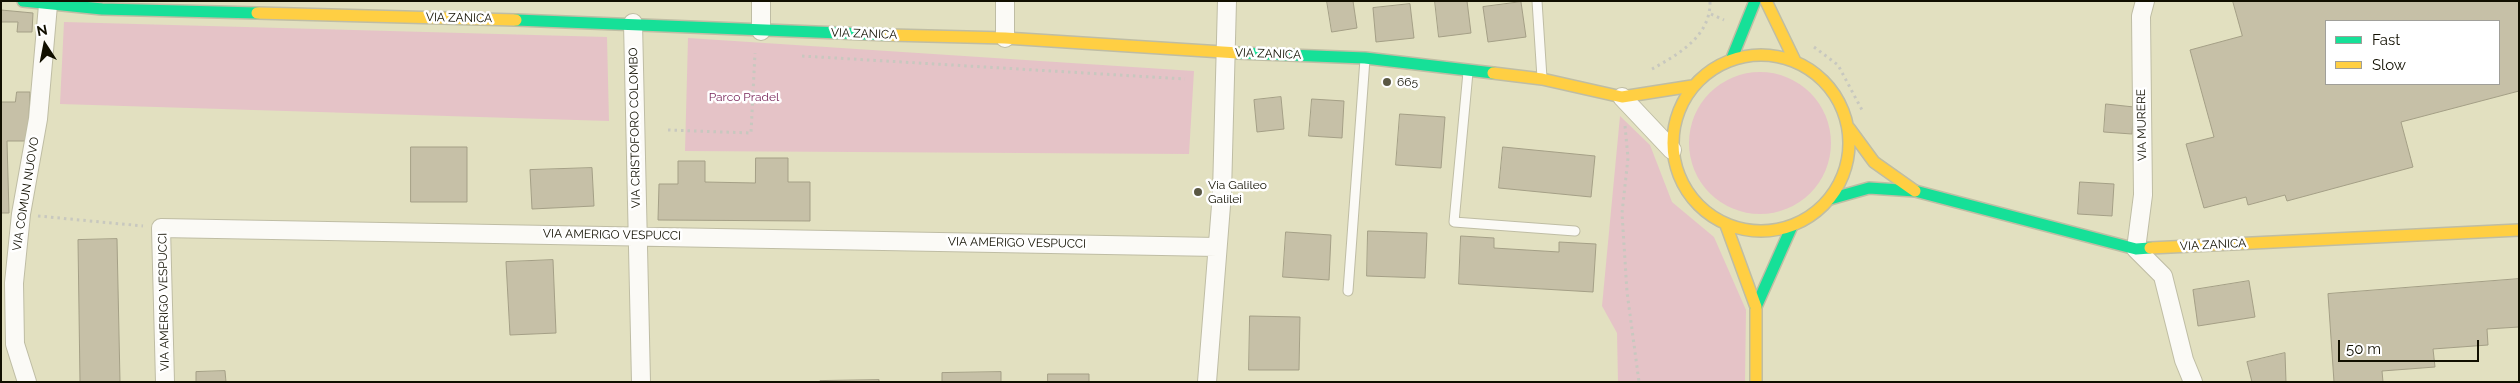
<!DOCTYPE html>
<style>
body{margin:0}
#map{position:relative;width:2520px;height:383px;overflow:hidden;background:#e2e0c0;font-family:Raleway,sans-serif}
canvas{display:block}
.frame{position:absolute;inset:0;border:2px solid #110f00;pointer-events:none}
.legend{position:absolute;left:2325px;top:20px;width:175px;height:65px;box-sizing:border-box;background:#fff;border:1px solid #a09f99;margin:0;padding:6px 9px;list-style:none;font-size:15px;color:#110f00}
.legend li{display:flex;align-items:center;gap:10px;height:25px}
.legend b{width:25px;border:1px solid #a09f99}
.north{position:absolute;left:20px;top:20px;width:50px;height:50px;-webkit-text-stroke:4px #fff;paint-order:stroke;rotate:349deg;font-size:14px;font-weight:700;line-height:20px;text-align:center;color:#110f00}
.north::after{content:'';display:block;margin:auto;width:18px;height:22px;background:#110f00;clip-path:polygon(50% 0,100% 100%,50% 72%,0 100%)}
.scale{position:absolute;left:2338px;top:340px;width:141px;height:22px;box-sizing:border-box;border:2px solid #110f00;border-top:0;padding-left:6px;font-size:15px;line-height:18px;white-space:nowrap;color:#110f00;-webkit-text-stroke:4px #fff;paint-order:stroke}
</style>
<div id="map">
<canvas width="2520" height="383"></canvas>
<div class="frame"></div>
<ul class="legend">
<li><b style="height:6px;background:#16e098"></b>Fast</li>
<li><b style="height:6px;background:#ffcf43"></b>Slow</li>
</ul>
<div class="north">N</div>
<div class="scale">50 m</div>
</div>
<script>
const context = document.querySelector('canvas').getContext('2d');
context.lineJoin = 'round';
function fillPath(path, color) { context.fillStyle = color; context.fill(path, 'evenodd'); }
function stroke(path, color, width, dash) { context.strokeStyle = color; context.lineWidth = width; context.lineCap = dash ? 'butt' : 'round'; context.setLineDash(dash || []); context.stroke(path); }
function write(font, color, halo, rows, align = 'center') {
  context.font = font + ' Raleway,sans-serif'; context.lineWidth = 5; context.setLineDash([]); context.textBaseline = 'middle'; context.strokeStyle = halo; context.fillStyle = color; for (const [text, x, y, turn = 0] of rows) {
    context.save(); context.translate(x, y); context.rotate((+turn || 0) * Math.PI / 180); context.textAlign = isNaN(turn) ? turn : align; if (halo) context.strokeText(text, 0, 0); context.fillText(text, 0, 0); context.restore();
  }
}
const green = new Path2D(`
 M64 22 607 37 609 121 60 104Z
 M688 38 1194 71 1189 154 685 151Z
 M1689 143a71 71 0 1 1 142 0a71 71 0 1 1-142 0Z
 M1620 116 1650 145 1672 202 1714 237 1746 310 1745 382H1618L1617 333 1602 306Z`);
const building = new Path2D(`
 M1327 1H1353L1357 28 1332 32Z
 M1435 1H1467L1471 33 1439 37Z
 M2233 1H2519V91L2401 122 2413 167 2287 201 2285 195 2248 205 2246 197 2204 208 2186 144 2214 137 2190 50 2242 36ZM2326 21H2499V84H2326Z
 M1521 2 1526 37 1488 42 1483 7Z
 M1410 4 1414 38 1376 42 1373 8Z
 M1 10 33 13 32 32H17L18 22H1Z
 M17 92H30L28 141H7L9 213H1V102H15Z
 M1281 97 1284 129 1257 132 1254 100Z
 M1312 99 1344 101 1342 138 1309 136Z
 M2106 104 2134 107 2132 134 2104 132Z
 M1400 114 1445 117 1441 168 1396 165Z
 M411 147H467V202H411Z
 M1503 147 1595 156 1591 197 1499 188Z
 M756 158H788V182H810V221L658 220 659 184H678V161H705V182L755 183Z
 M592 168 594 206 532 209 530 170Z
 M2080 182 2114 184 2112 216 2078 214Z
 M1368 231 1427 233 1425 278 1367 276Z
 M1286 232 1331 235 1329 280 1283 277Z
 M1461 236 1494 238V248L1559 252V242L1596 244 1593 292 1459 284Z
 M117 239 120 382H80L78 240Z
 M553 260 556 333 510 335 506 262Z
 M2519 279V327L2487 329 2488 345 2433 349 2435 367 2382 371 2383 382H2334L2328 294Z
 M2249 281 2255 317 2198 326 2193 290Z
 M1250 316 1300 317 1299 370H1249Z
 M2285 353 2286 382H2252L2247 362Z
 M225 371 226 382H196V372Z
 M1001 372V382H942V373Z
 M1048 374H1089V382H1048Z
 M879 380V382H820V381Z`);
const path = new Path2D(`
 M1711 14 1724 20
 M1814 47 1838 65 1862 110
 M802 56 1185 79
 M1652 69C1679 54 1711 36 1710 1
 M1625 126 1628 158 1622 213 1627 292 1639 382
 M668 130 751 133 755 53
 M38 216 143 226`);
const lane = new Path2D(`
 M1537 1 1542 78
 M1468 72 1454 222 1575 231
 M1348 291 1365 59`);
const street = new Path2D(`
 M2145 1 2141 16 2143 195 2136 249 2163 276 2184 360 2193 382
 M633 23 641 382
 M761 31V1
 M1005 38V1
 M1622 97 1672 150
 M27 382 15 344 14 283 21 214 38 119 48 5
 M165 382 161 228 1217 247
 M1207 382 1222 193 1227 1`);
const fast = new Path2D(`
 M23 1 102 9 257 13
 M516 20 890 35
 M1238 53 1365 58 1493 73
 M1732 58 1755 1
 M1830 199 1869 188 1915 191 2136 249 2150 248
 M1756 307 1792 226`);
const slow = new Path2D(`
 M1766 1 1795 61
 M257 13 516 20
 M890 35 1005 38 1238 53
 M1673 143a88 88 0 1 1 176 0a88 88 0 1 1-176 0Z
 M1493 73 1542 79 1622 97 1692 86
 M1849 128 1874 162 1915 191
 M1726 225 1756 307V382
 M2150 248 2519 230`);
const markers = [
 [1387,82,5,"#5a5843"],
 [1198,192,5,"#5a5843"]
];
const streetNames = [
 ["VIA ZANICA",459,18,1],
 ["VIA ZANICA",864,34,2],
 ["VIA ZANICA",1268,54,2],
 ["VIA MURERE",2142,125,-91],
 ["VIA CRISTOFORO COLOMBO",635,128,-91],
 ["VIA COMUN NUOVO",26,194,-81],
 ["VIA AMERIGO VESPUCCI",612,235,1],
 ["VIA AMERIGO VESPUCCI",1017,243,1],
 ["VIA ZANICA",2213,245,-3],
 ["VIA AMERIGO VESPUCCI",164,302,-91]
];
const poiNames = [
 ["665",1397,82],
 ["Via Galileo",1208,185],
 ["Galilei",1208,199]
];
const parkNames = [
 ["Parco Pradel",744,97]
];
fillPath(green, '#e5c3c7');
fillPath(building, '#c6c0a7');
stroke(building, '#a49f86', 1);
stroke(lane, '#bfbda4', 11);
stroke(street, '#bfbda4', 20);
stroke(fast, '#bfbda4', 14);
stroke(slow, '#bfbda4', 14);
stroke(path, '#c8c8bf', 3, [2.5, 4]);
stroke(lane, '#fbfaf6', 9);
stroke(street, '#fbfaf6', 18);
stroke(fast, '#16e098', 11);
stroke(slow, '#ffcf43', 11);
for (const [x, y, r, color] of markers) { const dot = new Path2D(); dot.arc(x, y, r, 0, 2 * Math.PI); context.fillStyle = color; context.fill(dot); stroke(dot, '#fff', 2); }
write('12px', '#110f00', '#fff', streetNames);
write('12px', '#110f00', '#fff', poiNames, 'left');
write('12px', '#7a285c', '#fff', parkNames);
</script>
